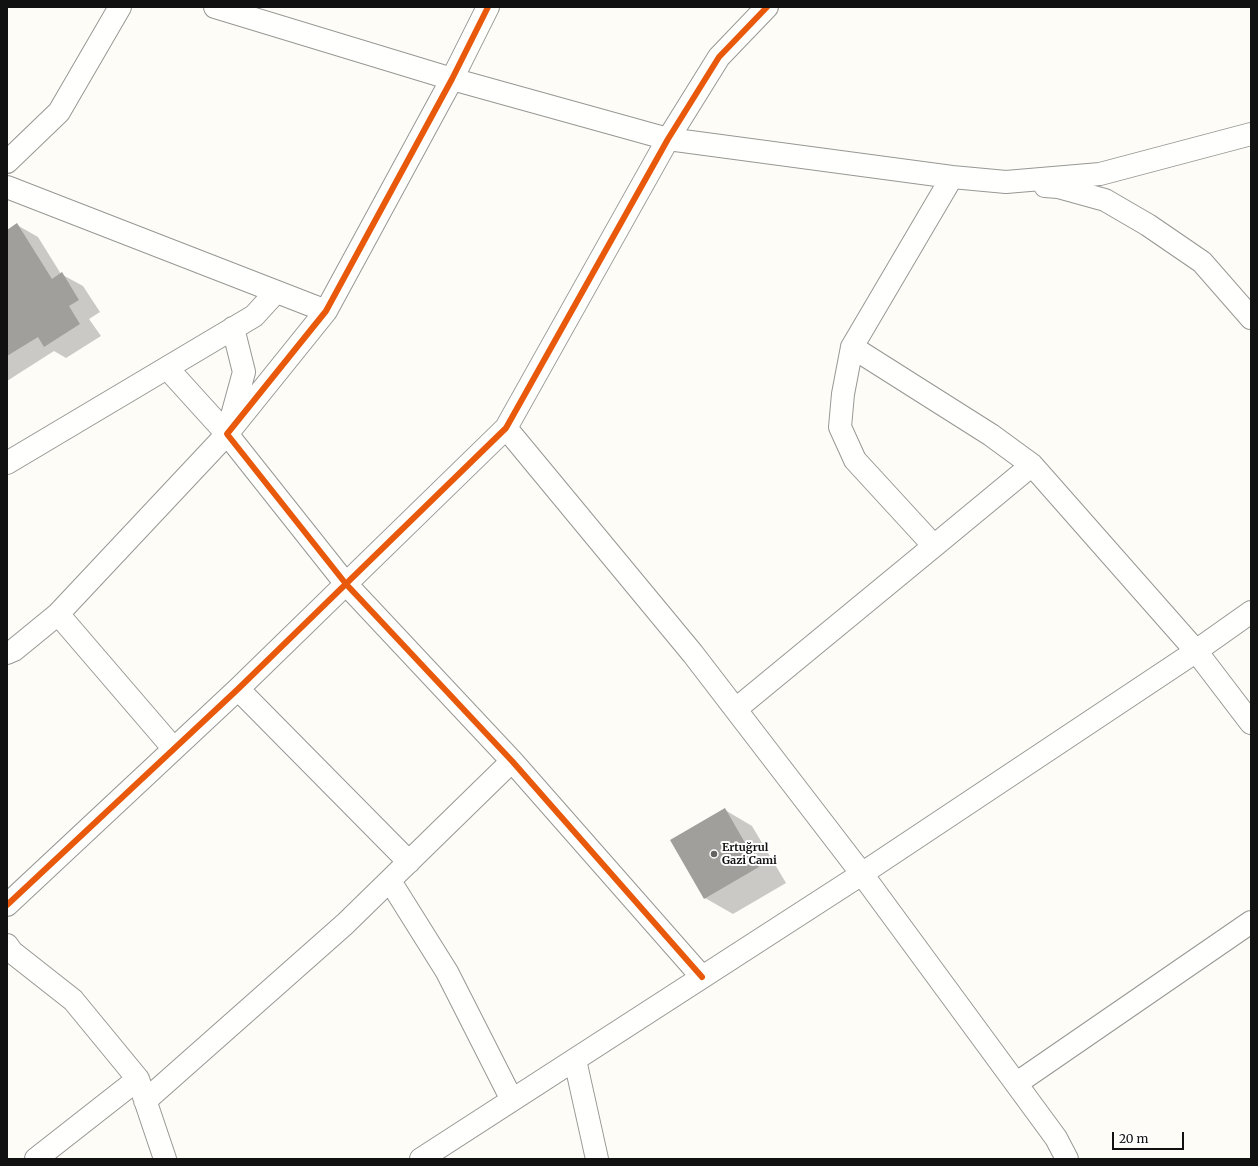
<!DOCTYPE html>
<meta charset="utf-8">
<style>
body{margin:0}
#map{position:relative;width:1258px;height:1166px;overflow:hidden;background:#fdfcf7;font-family:Merriweather,serif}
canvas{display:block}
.frame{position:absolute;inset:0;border:8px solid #111;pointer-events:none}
.scale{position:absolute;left:1112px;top:1132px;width:72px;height:18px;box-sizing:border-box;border:2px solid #111;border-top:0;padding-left:5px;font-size:12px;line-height:14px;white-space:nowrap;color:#111;-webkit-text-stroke:3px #fff;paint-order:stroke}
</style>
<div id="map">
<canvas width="1258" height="1166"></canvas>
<div class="frame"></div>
<div class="scale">20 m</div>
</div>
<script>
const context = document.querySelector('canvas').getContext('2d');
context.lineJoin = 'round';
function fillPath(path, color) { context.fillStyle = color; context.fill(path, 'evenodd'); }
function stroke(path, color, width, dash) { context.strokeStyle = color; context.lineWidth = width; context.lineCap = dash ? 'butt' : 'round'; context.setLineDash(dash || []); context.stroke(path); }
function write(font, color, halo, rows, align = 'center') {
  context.font = font + ' Merriweather,serif'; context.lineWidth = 4; context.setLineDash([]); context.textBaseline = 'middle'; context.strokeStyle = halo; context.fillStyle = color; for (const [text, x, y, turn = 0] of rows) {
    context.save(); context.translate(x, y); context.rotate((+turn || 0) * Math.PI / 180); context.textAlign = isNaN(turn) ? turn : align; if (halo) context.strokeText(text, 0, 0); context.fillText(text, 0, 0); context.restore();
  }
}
const shadow = new Path2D(`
 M17 225 38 237 61 274 83 286 100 312 89 319 101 336 66 358 54 351 7 381V231Z
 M725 810 752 826 786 883 733 914 705 898Z`);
const building = new Path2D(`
 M17 223 52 279 62 272 79 300 69 306 80 324 44 347 38 337 7 356V230Z
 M725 808 759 867 704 899 670 840Z`);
const minor = new Path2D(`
 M215 7 452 79 668 139 952 177 1006 182 1100 174 1251 134
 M488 7 452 79 326 311 227 434 346 584 512 761 702 977
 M7 162 59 112 120 7
 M952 177 852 347 843 394 840 427 855 460 934 546 1032 465
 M1045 186 1058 187 1105 200 1148 225 1202 262 1251 318
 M7 187 326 311
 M852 347 991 435 1032 465 1196 651 1251 723
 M168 369 227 434
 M506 428 693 654 862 874 1056 1138 1067 1159
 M7 463 254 316 276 292
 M58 614 174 749
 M7 653 14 650 58 614 227 434 244 372 233 328
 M238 689 409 862
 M736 709 934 546
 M390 881 447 972 512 1100
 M7 905 238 689 506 428 668 139 719 57 767 7
 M7 945 12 952 73 1000 138 1079 165 1159
 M575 1060 597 1159
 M1017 1083 1251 922
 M145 1101 345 924 512 761
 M36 1159 138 1079
 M421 1159 851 881 1186 658 1251 612`);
const cycleway = new Path2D(`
 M488 7 452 79 326 311 227 434 346 584 512 761 702 977
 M7 905 238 689 506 428 668 139 719 57 767 7`);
const markers = [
 [714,854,4,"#646362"]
];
const poiNames = [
 ["Ertuğrul",722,848],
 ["Gazi Cami",722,861]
];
fillPath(shadow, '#0003');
fillPath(building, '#a19f9c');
stroke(minor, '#979795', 24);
stroke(minor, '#fffffe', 22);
stroke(cycleway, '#e8590c', 6);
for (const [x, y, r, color] of markers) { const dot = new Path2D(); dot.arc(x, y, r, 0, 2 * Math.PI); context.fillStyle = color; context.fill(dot); stroke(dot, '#fff', 1.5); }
write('bold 11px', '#111', '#fff', poiNames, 'left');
</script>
